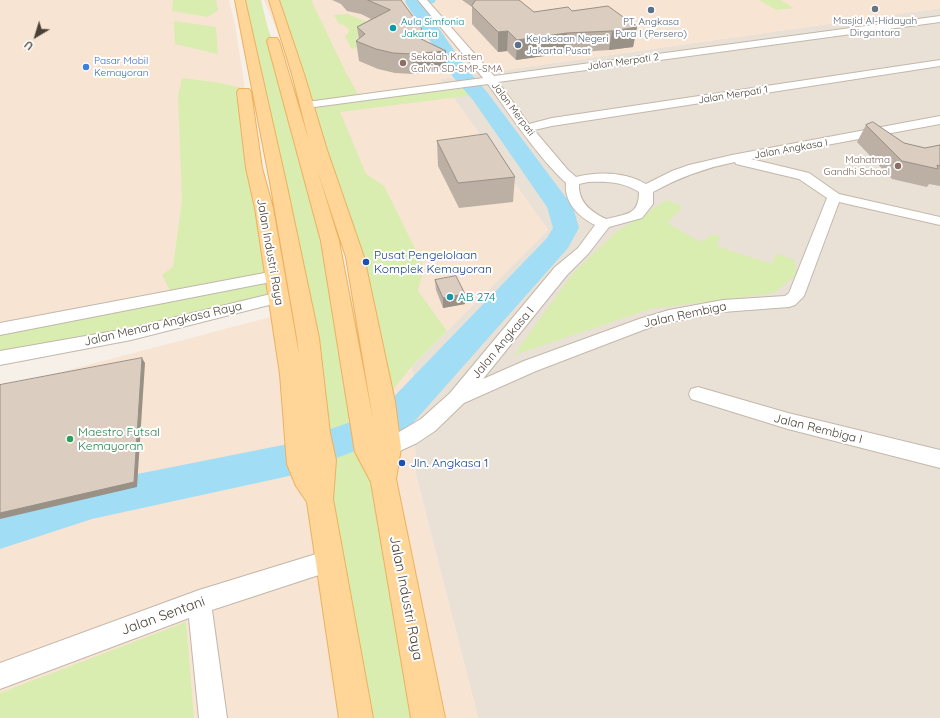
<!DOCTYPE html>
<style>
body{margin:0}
#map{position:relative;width:940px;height:718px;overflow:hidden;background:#f6f0e9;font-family:Quicksand,sans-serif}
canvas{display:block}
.north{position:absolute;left:16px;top:16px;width:40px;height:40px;-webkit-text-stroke:3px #fff;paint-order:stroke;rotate:218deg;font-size:11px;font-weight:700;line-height:16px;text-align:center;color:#4a4036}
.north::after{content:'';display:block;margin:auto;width:14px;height:18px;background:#4a4036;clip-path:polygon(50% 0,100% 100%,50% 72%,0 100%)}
</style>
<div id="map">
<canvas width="940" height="718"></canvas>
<div class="north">U</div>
</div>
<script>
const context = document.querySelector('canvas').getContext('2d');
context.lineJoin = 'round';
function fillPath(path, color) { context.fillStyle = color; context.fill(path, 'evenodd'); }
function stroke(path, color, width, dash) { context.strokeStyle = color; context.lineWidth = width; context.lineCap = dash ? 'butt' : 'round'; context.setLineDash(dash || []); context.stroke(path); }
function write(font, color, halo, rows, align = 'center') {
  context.font = font + ' Quicksand,sans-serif'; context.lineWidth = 4; context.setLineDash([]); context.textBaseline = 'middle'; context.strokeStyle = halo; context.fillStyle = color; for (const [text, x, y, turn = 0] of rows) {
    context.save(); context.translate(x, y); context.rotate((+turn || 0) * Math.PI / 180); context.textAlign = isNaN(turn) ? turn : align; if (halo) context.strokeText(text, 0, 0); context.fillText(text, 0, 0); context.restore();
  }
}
const residential = new Path2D(`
 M940 8V718H478L416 475 412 366 548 230 440 79Z`);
const commercial = new Path2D(`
 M0 0H229L235 25 275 276 0 328Z
 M264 0H940V8L440 79 548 230 412 366 416 475 478 718H0V388L385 287Z`);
const green = new Path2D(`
 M173 0H216L218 10 208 17 172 11Z
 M240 0H261L268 29 275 46 291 107 428 718H356L323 460Z
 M274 0H311L346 73 360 98 326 103 473 88 472 92 474 95 340 112 366 174 384 186 424 267 418 291 447 331 412 366 383 402 355 257Z
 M759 0H780L794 8 776 10Z
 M347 14 365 21 370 25 360 46 354 49 351 48 345 36 348 33 349 29 345 26 339 24 334 15Z
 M174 21 216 27 218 54 175 44Z
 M182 78 215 82 243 88 279 297 0 357V330L173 296 162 275 173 267 182 201 178 96Z
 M667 200 683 207 667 223 701 242 713 234 721 237 716 246 772 264 776 254 795 260 796 275 774 293 650 309 514 355 573 273 616 232Z
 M186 622 194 718H0V693Z`);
const river = new Path2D(`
 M406 0H436L434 3 423 5 467 69 487 92 573 207 579 228 568 248 405 432 289 476 92 519 0 549V511L92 483 288 444 379 412 547 238 553 228 547 207 473 100 453 77 405 2Z`);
const minor = new Path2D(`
 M418 0H427L494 76 940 16V22L498 82 529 124 552 118 940 60V66L552 126 534 130 568 170 576 177C598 171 626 172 646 184L672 171 689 165 732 155 940 116V124L751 159 809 173 839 194 940 217V225L839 202 804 296 795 305 789 307 723 312 670 322 651 327 536 371 464 403 435 431 417 443 389 456 382 454 379 448 382 442 421 419 450 393 555 267 578 248 595 225C579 217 564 203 566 183 537 156 511 116 488 84L307 108 303 107 301 105 303 103 307 102 483 78ZM735 162 736 164 799 179 827 198 789 293 785 296 723 300 669 310 639 319 524 361 483 379 567 275 588 254 609 227 642 218 653 204V192C680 177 705 168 735 162ZM588 182C607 181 623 182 639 192 639 216 625 214 606 219 591 212 578 202 579 184Z
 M275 271 281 272 283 276 281 280 0 335V323Z
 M279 292 285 293 287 297 285 301 131 340 0 365V351L131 328Z
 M698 387 788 413 940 450V468L788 429 691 399 689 394 691 389Z
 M329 550 337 553 341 561 337 569 212 610 227 718H199L189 618 0 689V663L199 590Z`);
const major = new Path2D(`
 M235 0H245L286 182 319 338 330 433 336 460 333 499 373 718H339L307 502 296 486 287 464 280 374 255 208 246 168 237 92 239 89H249L251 92 262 168 273 208 299 355 297 338 270 182Z
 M269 0H279L304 74 327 150 364 257 395 402 401 448 396 479 445 718H411L371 482 355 452 321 241 267 41 269 38H277L279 41 309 141 292 74ZM317 169 346 257 373 420 339 241Z`);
const wall = new Path2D(`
 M332 0H401L423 40 446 51V71L413 74 395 73 378 69 359 61 356 41 359 39 357 27 371 19 361 14 347 11 341 4Z
 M462 0H519L534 12 572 11 637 27 633 47 609 50 565 53 516 60 507 51 498 52 472 24V7Z
 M866 125 904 143 925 148 940 145V186L929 184 927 187 892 179 857 142Z
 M437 141 515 177 513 202 459 208 438 166Z
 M435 280 465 294V304L443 308 436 290Z`);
const shadedWall = new Path2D(`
 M637 27 633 47 609 50 612 31Z
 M422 29 423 48 446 51V71L413 74 412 54 415 36Z
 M508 31 507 51 498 52V32Z
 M567 33 565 53 516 60 517 40Z
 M465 294V304L443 308V298Z
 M142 358 145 363 137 487 0 519V513Z`);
const building = new Path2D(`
 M368 0H401L422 29 415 36 446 51 412 54 393 53 376 49 356 41 365 34 357 27 390 10Z
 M476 0H519L534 12 568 7 572 11 608 6 637 27 612 31 567 33 517 40 508 31 498 32 472 6Z
 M873 122 904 143 925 148 940 145V166L937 165 938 169 902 161 866 125Z
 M487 134 515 177 458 183 437 141Z
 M456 276 465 294 443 298 435 280Z
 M142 358 134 482 0 513V385Z`);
const markers = [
 [875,9,4,"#6b7280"],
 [651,10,4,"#5c6f8a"],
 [393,28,4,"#0f9aa8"],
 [518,45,4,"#5c6f8a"],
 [403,63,4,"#8d6e63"],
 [86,67,4,"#3f7fe0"],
 [898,166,4,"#8d6e63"],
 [366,262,4,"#1a4fb4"],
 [450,297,4,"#0f9aa8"],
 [70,439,4,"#2e9e5b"],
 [402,463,4,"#1a4fb4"]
];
const farWorshipnames = [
 ["Masjid Al-Hidayah",875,21],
 ["Dirgantara",875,33]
];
const farCulturenames = [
 ["Aula Simfonia",401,22],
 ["Jakarta",401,34]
];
const farServicenames = [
 ["PT. Angkasa",651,22],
 ["Pura I (Persero)",651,34],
 ["Kejaksaan Negeri",526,39,"left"],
 ["Jakarta Pusat",526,51,"left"]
];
const farEducationnames = [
 ["Sekolah Kristen",411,57],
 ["Calvin SD-SMP-SMA",411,69],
 ["Mahatma",890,160,"right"],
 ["Gandhi School",890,172,"right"]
];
const farShopnames = [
 ["Pasar Mobil",94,61],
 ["Kemayoran",94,73]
];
const farStreetnames = [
 ["Jalan Merpati 2",623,62,-8],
 ["Jalan Merpati 1",733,95,-9],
 ["Jalan Merpati",513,109,53],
 ["Jalan Angkasa I",791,149,-10]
];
const streetNames = [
 ["Jalan Industri Raya",270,252,80],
 ["Jalan Rembiga",685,315,-12],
 ["Jalan Menara Angkasa Raya",163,324,-13],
 ["Jalan Angkasa I",503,343,-50],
 ["Jalan Rembiga I",818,429,14]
];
const transitNames = [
 ["Pusat Pengelolaan",374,255],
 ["Komplek Kemayoran",374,269],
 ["Jln. Angkasa 1",410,463]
];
const cultureNames = [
 ["AB 274",458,297]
];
const leisureNames = [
 ["Maestro Futsal",78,432],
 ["Kemayoran",78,446]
];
const nearStreetnames = [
 ["Jalan Industri Raya",406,598,79],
 ["Jalan Sentani",163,616,-20]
];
fillPath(residential, '#eae1d6');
fillPath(commercial, '#f8e4d3');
fillPath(green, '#d8edaf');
fillPath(river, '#a1def6');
stroke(minor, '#c2b7aa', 2);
stroke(major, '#edb15f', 2);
fillPath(minor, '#fff');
fillPath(major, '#ffd598');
fillPath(wall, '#bcb0a5');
fillPath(shadedWall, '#999086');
fillPath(building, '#dbcdc0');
stroke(building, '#999086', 1);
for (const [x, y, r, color] of markers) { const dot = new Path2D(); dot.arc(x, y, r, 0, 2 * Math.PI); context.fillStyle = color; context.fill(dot); stroke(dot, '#fff', 1.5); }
write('10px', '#5b616d', '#fff', farWorshipnames);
write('10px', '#0d838f', '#fff', farCulturenames, 'left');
write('10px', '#4e5e75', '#fff', farServicenames);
write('10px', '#785e54', '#fff', farEducationnames, 'left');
write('10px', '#366cbe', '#fff', farShopnames, 'left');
write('10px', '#4a4036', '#fff', farStreetnames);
write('12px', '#4a4036', '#fff', streetNames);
write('12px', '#164399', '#fff', transitNames, 'left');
write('12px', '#0d838f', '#fff', cultureNames, 'left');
write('12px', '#27864d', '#fff', leisureNames, 'left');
write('14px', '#4a4036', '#fff', nearStreetnames);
</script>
